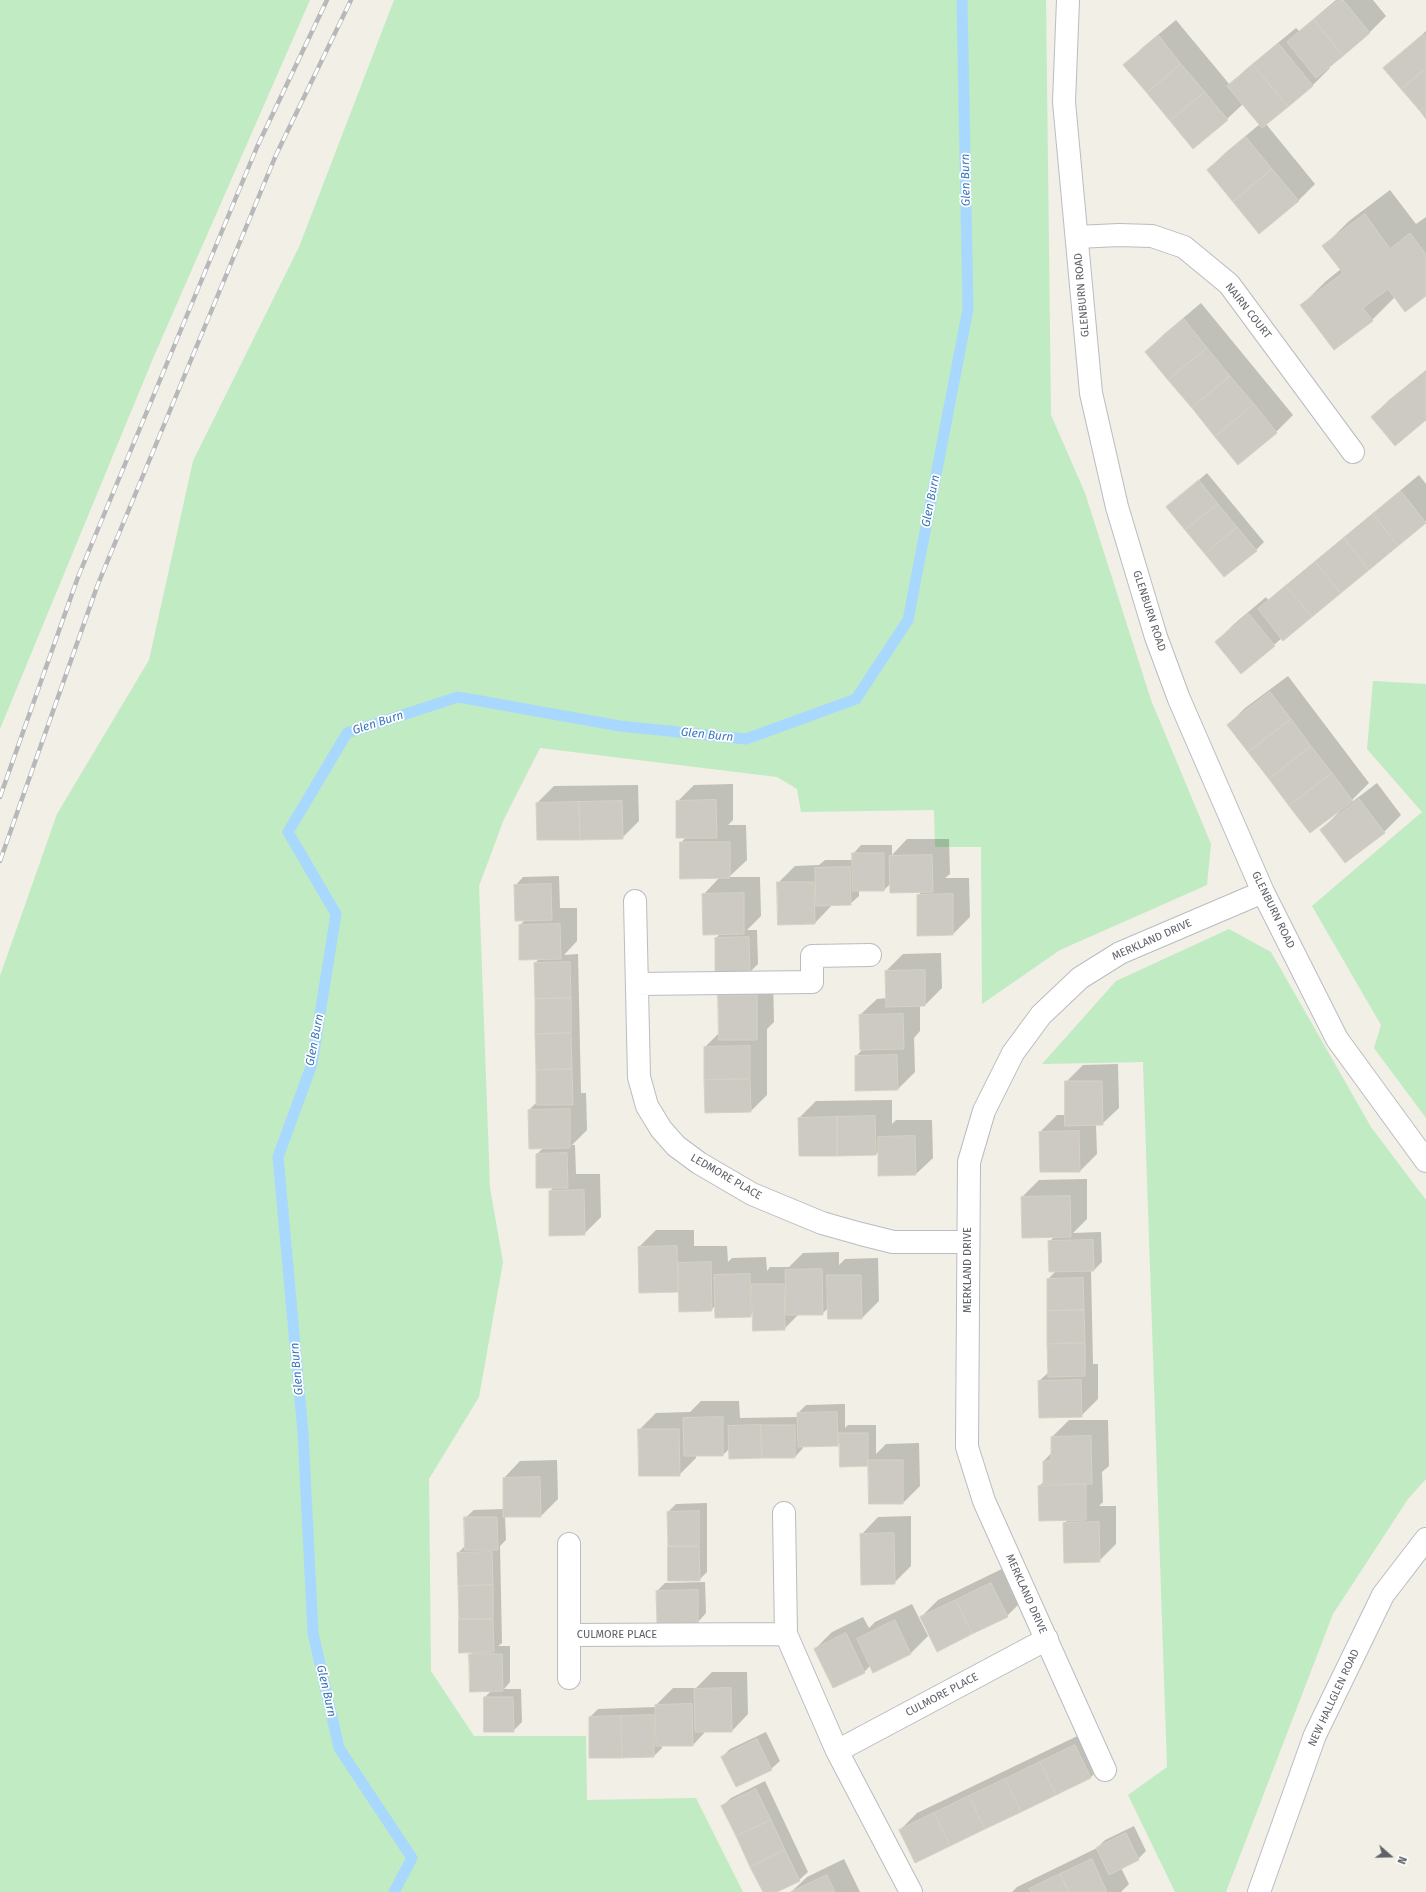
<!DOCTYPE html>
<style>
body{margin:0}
#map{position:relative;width:1426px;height:1892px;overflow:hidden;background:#f1efe6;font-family:"Fira Sans",sans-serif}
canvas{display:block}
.north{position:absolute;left:1370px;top:1836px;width:40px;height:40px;-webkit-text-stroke:3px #fff;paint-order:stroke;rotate:110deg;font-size:11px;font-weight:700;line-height:16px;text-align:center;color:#5e6268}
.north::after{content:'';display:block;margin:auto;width:14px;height:18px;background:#5e6268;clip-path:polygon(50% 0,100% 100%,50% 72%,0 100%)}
</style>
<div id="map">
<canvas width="1426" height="1892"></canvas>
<div class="north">N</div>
</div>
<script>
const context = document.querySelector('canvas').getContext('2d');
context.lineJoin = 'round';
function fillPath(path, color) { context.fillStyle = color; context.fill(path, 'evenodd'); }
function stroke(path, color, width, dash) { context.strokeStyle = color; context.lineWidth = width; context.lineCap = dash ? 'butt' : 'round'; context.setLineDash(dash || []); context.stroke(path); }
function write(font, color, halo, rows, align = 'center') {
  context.font = font + ' "Fira Sans",sans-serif'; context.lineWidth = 3.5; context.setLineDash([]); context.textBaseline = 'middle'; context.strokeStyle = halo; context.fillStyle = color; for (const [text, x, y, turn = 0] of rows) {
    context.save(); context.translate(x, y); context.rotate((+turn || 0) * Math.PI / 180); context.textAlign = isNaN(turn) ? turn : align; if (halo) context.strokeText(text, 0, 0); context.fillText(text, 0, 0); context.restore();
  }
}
const green = new Path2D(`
 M0 0H310L154 356 0 729Z
 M394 0H1046L1051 415 1085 493 1151 700 1211 844 1207 885 1060 950 982 1004 981 847H935L934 810 801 812 797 789 777 777 540 748 504 819 479 886 490 1188 503 1262 479 1397 429 1479 431 1671 474 1736H586L587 1800 696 1798 743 1892H0V976L57 814 149 660 193 461 299 247Z
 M1373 681 1426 684V1118L1374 1048 1381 1025 1312 906 1422 812 1367 749Z
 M1229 929 1271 952 1371 1127 1426 1200V1479L1408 1499 1333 1614 1226 1892H1175L1128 1795 1167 1767 1143 1062 1042 1064 1116 981Z`);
const shadow = new Path2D(`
 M1336 0H1373L1386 16 1370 32 1328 66 1330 68 1313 85 1266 124 1315 184 1298 201 1208 170 1225 153 1260 124 1243 104 1227 119 1125 65 1142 48 1176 20 1230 85 1245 70 1296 28 1299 31Z
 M1426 31V118L1385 68Z
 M1390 190 1416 224 1426 217V295L1395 297 1372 320 1301 306 1326 281 1341 269 1324 246 1349 221Z
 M1201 303 1293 415 1276 432 1238 463 1146 352 1163 335Z
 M1426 370V419L1372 417 1389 400Z
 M1207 473 1264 542 1256 550 1168 507Z
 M1419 475 1426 484V521L1283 639 1282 638 1241 673 1216 642 1233 625 1266 597 1268 600Z
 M1288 676 1369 783 1351 801 1352 802 1377 783 1401 815 1384 832 1345 861 1321 830 1340 811 1228 725 1245 708Z
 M733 784V820L728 825H746L747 860 729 877H760L761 916 747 930H757L758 964 750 972 716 938 720 934 703 895 720 877 681 843 686 837 677 802 694 785Z
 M638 785 639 821 622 838 537 803 554 786Z
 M907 839H949L950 874 945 878H969L970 917 953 934 918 935V896L922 891 891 883 884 890H859V896L850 904 832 905 815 923 778 883 795 866 819 865 825 860H853V854L861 845H892V855Z
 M559 876 560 908H577V941L564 955 578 954 581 1093H586L587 1130 572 1145H575L576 1174H600L601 1217 584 1234 550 1191 554 1187 537 1154 543 1148 529 1110 537 1102 535 963 540 958 520 925 525 920 515 886 523 877Z
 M941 953 942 988 925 1005H920V1031L914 1038 915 1072 898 1089 856 1090V1056L863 1049 860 1015 877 999 887 998 886 971 903 954Z
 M773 978 774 1022 767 1029V1095L750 1112 705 1047 720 1032 719 996 736 979Z
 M1118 1064 1119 1108 1102 1124 1096 1125 1097 1154 1080 1171 1040 1132 1057 1115H1066V1082L1083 1065Z
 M892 1100V1124L896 1120H932L933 1158 916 1174 879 1151 876 1154 799 1118 816 1101Z
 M1087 1179V1219L1073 1233 1101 1232 1102 1262 1094 1270H1091L1093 1364H1098V1399L1081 1416 1039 1381 1049 1372 1048 1279 1056 1271 1049 1242 1055 1236 1022 1197 1039 1180Z
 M656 1230H694V1246H727L728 1262 732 1258 766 1257 767 1271 770 1267H789L803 1253 839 1252V1265L845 1259 878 1258 879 1301 862 1318 829 1307 822 1314H799L784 1329 754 1312 750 1316 715 1306 711 1310 680 1288 677 1291 639 1247Z
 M701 1401H739L740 1418 798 1417V1413L806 1405 845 1404V1428L848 1425H876V1454L886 1444 919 1443 920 1486 903 1503 869 1463 868 1465 840 1443 837 1445 803 1446V1448L795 1457 730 1448 723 1455H696V1458L679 1475 639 1430 656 1413 690 1412Z
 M1069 1420H1108L1109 1466 1102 1472 1103 1502 1099 1506H1116V1544L1099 1561 1064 1523 1068 1520 1039 1486 1044 1482V1461L1052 1452V1437Z
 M557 1460 558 1499 541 1516H505L506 1540 500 1546 502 1643 498 1646H510V1682L504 1689H521L522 1722 513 1731 485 1697 491 1691 470 1655 474 1651 458 1553 466 1545 465 1518 474 1510 504 1509V1478L520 1461Z
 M707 1503V1572L699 1580 668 1512 676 1504Z
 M911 1516V1566L894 1583 862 1534 878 1517Z
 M1008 1566 1024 1599 1007 1616 921 1617 938 1600Z
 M705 1582 706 1613 698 1622 657 1591 665 1583Z
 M912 1604 928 1636 911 1653 873 1671 870 1666 864 1672 815 1649 832 1632 863 1617 869 1628 875 1622Z
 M712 1672H747L748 1714 732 1731H706L693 1745H662V1748L654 1756 590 1717 598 1709 656 1707V1705L673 1688H696Z
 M1092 1729 1107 1761 1090 1778 900 1830 917 1813Z
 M766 1732 780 1761 771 1769 722 1757 730 1749Z
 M765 1781 808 1872 799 1880 775 1892H764L722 1806 731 1798Z
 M1134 1826 1146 1851 1138 1859 1121 1868 1129 1884 1121 1892H1012L1017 1887 1097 1848 1105 1840Z
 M844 1859 860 1892H791L807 1877Z`);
const stream = new Path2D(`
 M394 1892 412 1858 339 1748 313 1633 303 1433 278 1157 312 1064 336 914 288 832 347 733 458 697 620 726 746 739 856 699 908 620 968 309 962 0`);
const building = new Path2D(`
 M1339 0H1343L1370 33 1343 56 1314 20Z
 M1314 20 1343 56 1316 78 1287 42Z
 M1424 34 1426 37V69L1401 89 1383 68Z
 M1159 36 1181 64 1147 93 1123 65Z
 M1279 44 1313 86 1288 107 1253 65Z
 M1181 64 1205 92 1170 121 1147 93Z
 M1253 65 1288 107 1262 128 1227 86Z
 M1426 69V106L1420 111 1401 89Z
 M1205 92 1228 120 1193 149 1170 121Z
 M1426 106V119L1420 111Z
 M1246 137 1272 169 1233 202 1207 170Z
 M1272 169 1299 201 1259 234 1233 202Z
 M1365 214 1390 249 1410 233 1426 254V296L1405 312 1388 289 1363 308 1373 321 1334 350 1300 305 1343 273 1322 246Z
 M1184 319 1207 348 1168 380 1145 352Z
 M1207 348 1230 376 1192 408 1168 380Z
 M1426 371V420L1395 446 1371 417Z
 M1230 376 1254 404 1215 437 1192 408Z
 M1254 404 1277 433 1238 465 1215 437Z
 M1199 480 1218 504 1185 530 1166 507Z
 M1401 491 1426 523 1398 546 1373 514Z
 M1218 504 1237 527 1205 554 1185 530Z
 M1373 514 1398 546 1369 570 1344 538Z
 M1237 527 1257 551 1224 577 1205 554Z
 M1344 538 1369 570 1341 593 1315 562Z
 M1315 562 1341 593 1312 617 1286 586Z
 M1286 586 1312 617 1283 641 1258 609Z
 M1249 614 1275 646 1241 674 1215 642Z
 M1270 692 1291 719 1248 752 1227 725Z
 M1291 719 1311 746 1269 779 1248 752Z
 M1311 746 1332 773 1289 806 1269 779Z
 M1332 773 1353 801 1310 833 1289 806Z
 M1359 799 1385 833 1345 863 1320 830Z
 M716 800 717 838H676V801Z
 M622 801 623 839 580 840 579 802Z
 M579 802 580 840H537L536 803Z
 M680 842H730V878L680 879Z
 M852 853H884V891H853Z
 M932 855 933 892 890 893 889 856Z
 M850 867 851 905 816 906 815 868Z
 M777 882H814L815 924 778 925Z
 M551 884 552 920 515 921 514 885Z
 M744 893V934L703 935 702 894Z
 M953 894V935L917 936V895Z
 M560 924 561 959 519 960V925Z
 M749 937 750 973 715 974V938Z
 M570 962 571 998 535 999 534 963Z
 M925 970V1006L886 1007 885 971Z
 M718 995H757V1040H719Z
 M571 998V1033L535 1034V999Z
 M903 1014 904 1049 860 1050 859 1015Z
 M571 1033 572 1069 536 1070 535 1034Z
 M750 1046V1079L704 1080V1047Z
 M897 1055 898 1090 855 1091V1056Z
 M572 1069 573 1105H536V1070Z
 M750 1079 751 1112 705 1113 704 1080Z
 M1065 1081H1102L1103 1125 1065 1126Z
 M570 1109V1148L529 1149 528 1110Z
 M875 1116 876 1155 837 1156V1117Z
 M837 1117V1156H799L798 1118Z
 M1079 1131 1080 1172H1040L1039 1132Z
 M915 1136 916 1175 878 1176V1137Z
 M567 1153 568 1188H536V1154Z
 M584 1190 585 1235 549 1236V1191Z
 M1070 1196 1071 1237 1022 1238 1021 1197Z
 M1093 1240 1094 1271 1049 1272 1048 1241Z
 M677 1246 678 1292 639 1293 638 1247Z
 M711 1262 712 1311 679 1312 678 1263Z
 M822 1269 823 1315H786L785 1270Z
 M750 1274 751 1317 715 1318 714 1275Z
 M827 1275H861L862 1319H828Z
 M1083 1278 1084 1310 1047 1311V1279Z
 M752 1284H784L785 1330 753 1331Z
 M1084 1310 1085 1343 1047 1344V1311Z
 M1085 1343V1376L1048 1377 1047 1344Z
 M1081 1380 1082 1417 1039 1418 1038 1381Z
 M837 1412 838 1446 798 1447 797 1413Z
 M723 1417V1456H684L683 1418Z
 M761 1425 762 1458 729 1459 728 1426Z
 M761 1425H795V1458H762Z
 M638 1429H679L680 1476H639Z
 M839 1433H868V1466L840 1467Z
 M1091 1436 1092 1484H1043V1461H1051V1437Z
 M868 1460H903V1504H869Z
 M540 1477 541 1517H503V1478Z
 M1086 1485V1520L1039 1521 1038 1486Z
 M699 1511V1546H668L667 1512Z
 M464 1517H497L498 1550H465Z
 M1099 1522 1100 1562 1064 1563 1063 1523Z
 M894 1533 895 1584 861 1585 860 1534Z
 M668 1546H699L700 1581H668Z
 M492 1552 493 1585 458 1586 457 1553Z
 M991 1583 1008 1617 972 1634 956 1600Z
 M493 1585V1619H459L458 1586Z
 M698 1590V1623H657L656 1591Z
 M956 1600 972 1634 937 1652 920 1617Z
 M459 1619H493L494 1652 459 1653Z
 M895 1620 911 1654 873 1673 857 1639Z
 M846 1633 865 1673 833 1688 814 1649Z
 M469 1654H502L503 1691 470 1692Z
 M731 1688 732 1732H695L694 1689Z
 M484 1697H513L514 1732H484Z
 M692 1704 693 1746H656L655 1705Z
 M654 1715V1757L622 1758 621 1716Z
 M621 1716 622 1758H589V1717Z
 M757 1739 772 1770 736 1787 721 1757Z
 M1075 1745 1091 1778 1056 1795 1040 1762Z
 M1040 1762 1056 1795 1021 1812 1005 1779Z
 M1005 1779 1021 1812 985 1829 969 1796Z
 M756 1789 771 1820 736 1836 721 1806Z
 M969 1796 985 1829 950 1846 934 1813Z
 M934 1813 950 1846 915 1863 899 1830Z
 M771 1820 785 1850 750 1867 736 1836Z
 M1126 1833 1139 1860 1109 1875 1096 1848Z
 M785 1850 800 1881 777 1892H763L750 1867Z
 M1092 1859 1107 1892H1069L1060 1874Z
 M1060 1874 1069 1892H1031L1029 1889Z
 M827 1875 835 1892H791Z`);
const street = new Path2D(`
 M1068 0 1064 102 1091 393 1117 507 1156 637 1179 699 1263 892 1337 1039 1426 1161
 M1077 237 1119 235 1152 236 1184 247 1229 284 1353 452
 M635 901 639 1077 647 1106 661 1129 676 1146 699 1163 752 1194 822 1223 861 1234 893 1242H968
 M637 984 812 982V956L870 955
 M784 1513 786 1634 837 1751 911 1892
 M569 1544V1678
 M569 1635 786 1634
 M837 1751 1047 1639
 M1105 1770 984 1501 967 1447 969 1162 984 1111 1013 1053 1041 1015 1080 978 1120 953 1263 892`);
const secondary = new Path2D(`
 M1259 1892 1315 1735 1383 1595 1426 1539`);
const rail = new Path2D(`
 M0 797 78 577 257 147 327 0
 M0 861 98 584 276 155 351 0`);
const streetNames = [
 ["GLENBURN ROAD",1082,295,-95],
 ["NAIRN COURT",1248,311,52],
 ["GLENBURN ROAD",1149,611,72],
 ["GLENBURN ROAD",1273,910,64],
 ["MERKLAND DRIVE",1152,940,-24],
 ["LEDMORE PLACE",726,1177,30],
 ["MERKLAND DRIVE",968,1270,-90],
 ["MERKLAND DRIVE",1026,1594,66],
 ["CULMORE PLACE",617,1635],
 ["CULMORE PLACE",942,1695,-28],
 ["NEW HALLGLEN ROAD",1334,1698,-65]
];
const waterNames = [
 ["Glen Burn",966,180,-91],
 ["Glen Burn",931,501,-79],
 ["Glen Burn",378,723,-18],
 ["Glen Burn",707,735,6],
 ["Glen Burn",315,1040,-79],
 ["Glen Burn",297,1369,-95],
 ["Glen Burn",326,1691,77]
];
fillPath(green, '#c1ebc2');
fillPath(shadow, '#0003');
stroke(stream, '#a9d8ff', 11);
fillPath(building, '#cccac3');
stroke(building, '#d7d1c4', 1);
stroke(street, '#b9bcc1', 24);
stroke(secondary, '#babdc3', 24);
stroke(street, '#fff', 22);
stroke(secondary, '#fff', 22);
stroke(rail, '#b7b8b9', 4.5);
stroke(rail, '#fff', 3, [9]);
write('11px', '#5e6268', '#fff', streetNames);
write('italic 12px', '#3a78bc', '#fff', waterNames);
</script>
